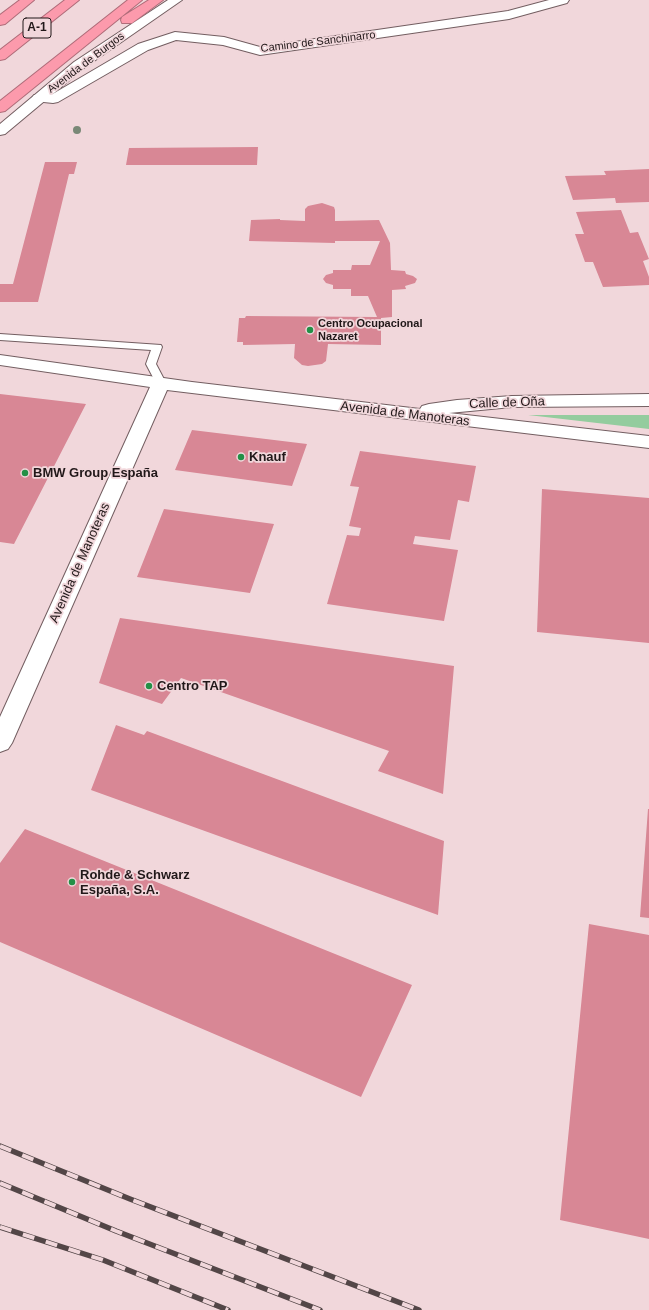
<!DOCTYPE html>
<meta charset="utf-8">
<style>
body{margin:0}
canvas{display:block;background:#f1d7db}
</style>
<canvas width="649" height="1310"></canvas>
<script>
const context = document.querySelector('canvas').getContext('2d');
context.lineJoin = 'round';
function fillPath(path, color) { context.fillStyle = color; context.fill(path, 'evenodd'); }
function stroke(path, color, width, dash) { context.strokeStyle = color; context.lineWidth = width; context.lineCap = dash ? 'butt' : 'round'; context.setLineDash(dash || []); context.stroke(path); }
function write(font, color, halo, rows, align = 'center') {
  context.font = font + ' Arial,sans-serif'; context.lineWidth = 3.5; context.setLineDash([]); context.textBaseline = 'middle'; context.strokeStyle = halo; context.fillStyle = color; for (const [text, x, y, turn = 0] of rows) {
    context.save(); context.translate(x, y); context.rotate((+turn || 0) * Math.PI / 180); context.textAlign = isNaN(turn) ? turn : align; if (halo) context.strokeText(text, 0, 0); context.fillText(text, 0, 0); context.restore();
  }
}
const green = new Path2D(`
 M528 415H649V429Z`);
const building = new Path2D(`
 M258 147 257 165H126L129 148Z
 M45 162H77L74 174H69L38 302H0V284H13Z
 M649 169V202L616 203 615 198 573 200 565 176 606 175 604 171Z
 M322 203 334 207 335 210V221L379 220 390 243 391 270 405 271 406 274 413 276 417 279 415 283 405 286 406 289 392 290V317L381 318V345L328 344 326 361 322 364 308 366 302 365 294 358 295 344 243 345V342H237L239 318H245L246 316 377 317 368 296H351V289H333V285L326 283 323 279 326 275 333 273V270H351L352 265H370L380 241H335V243L249 241 251 220 280 219V220L305 221V209L308 206Z
 M621 210 630 233 638 232 649 259 643 261 649 277V285L603 287 593 262H585L575 234H584L576 212Z
 M0 394 86 404 14 544 0 542Z
 M192 430 307 444 292 486 175 470Z
 M360 451 476 466 469 502 458 500 450 540 415 536 413 544 458 550 444 621 327 604 347 535 359 536 361 528 349 526 359 487 350 486Z
 M542 489 649 498V643L537 632Z
 M164 509 274 524 250 593 137 577Z
 M120 618 454 666 443 794 378 771 389 751 181 678 162 704 99 683Z
 M116 725 144 735 147 731 444 841 438 915 91 790Z
 M648 809H649V918L640 917Z
 M25 829 412 985 361 1097 0 942V863Z
 M589 924 649 935V1239L560 1220Z`);
const service = new Path2D(`
 M0 334 161 345 162 347 156 364 166 383 165 385H157L146 364 151 350 0 340Z`);
const minor = new Path2D(`
 M549 0H569L567 3 509 19 260 55 223 45 176 40 148 50 58 102 53 103 34 101 32 98 34 95H51L138 44 175 32 224 37 260 47 508 11Z
 M0 355 192 382 420 409 422 406 429 404 457 400 512 396 649 394V406L512 407 449 413 649 436V448L167 390 12 743 8 749 0 752V717L150 387 0 365Z`);
const tertiary = new Path2D(`
 M168 0H182L84 68 5 134 0 135V124L74 62Z`);
const motorway = new Path2D(`
 M20 0H34L5 24 0 25V15Z
 M65 0H79L5 59 0 60V50Z
 M128 0H142L5 111 0 112V101Z
 M149 0H163L132 23H122L121 20 122 17Z`);
const rail = new Path2D(`
 M0 1146 130 1199 419 1310
 M0 1183 116 1231 320 1310
 M0 1227 103 1260 228 1310`);
const trees = [
 [77,130]
];
const markers = [
 [310,330,4,"#249047"],
 [241,457,4,"#249047"],
 [25,473,4,"#249047"],
 [149,686,4,"#249047"],
 [72,882,4,"#249047"]
];
const farStreetnames = [
 ["Camino de Sanchinarro",318,42,-7],
 ["Avenida de Burgos",86,63,-37]
];
const farPoinames = [
 ["Centro Ocupacional",318,324],
 ["Nazaret",318,337]
];
const shields = [
 [37,28,28]
];
const shieldNames = [
 ["A-1",37,28]
];
const streetNames = [
 ["Calle de Oña",507,403,-2],
 ["Avenida de Manoteras",405,414,7],
 ["Avenida de Manoteras",80,563,-66]
];
const poiNames = [
 ["Knauf",249,457],
 ["BMW Group España",33,473],
 ["Centro TAP",157,686],
 ["Rohde & Schwarz",80,875],
 ["España, S.A.",80,890]
];
fillPath(green, '#94cc9e');
fillPath(building, '#d88795');
stroke(service, '#735e61', 2);
stroke(minor, '#735e61', 2);
stroke(tertiary, '#735e61', 2);
stroke(motorway, '#af6c79', 2);
fillPath(service, '#fff');
fillPath(minor, '#fff');
fillPath(tertiary, '#fff');
fillPath(motorway, '#fc9aac');
stroke(rail, '#534647', 5.5);
stroke(rail, '#f1d7db', 4, [12]);
context.fillStyle = '#7a8877';
for (const [x, y] of trees) { context.beginPath(); context.arc(x, y, 4, 0, 2 * Math.PI); context.fill(); }
for (const [x, y, r, color] of markers) { const dot = new Path2D(); dot.arc(x, y, r, 0, 2 * Math.PI); context.fillStyle = color; context.fill(dot); stroke(dot, '#f1d7db', 1.5); }
write('11px', '#211819', '#f1d7db', farStreetnames);
write('bold 11px', '#211819', '#f1d7db', farPoinames, 'left');
for (const [x, y, w] of shields) { const box = new Path2D(); box.roundRect(x - w / 2, y - 10, w, 20, 3); context.fillStyle = '#f1d7db'; context.fill(box); stroke(box, '#211819', 1); }
write('bold 12px', '#211819', null, shieldNames);
write('13px', '#211819', '#f1d7db', streetNames);
write('bold 13px', '#211819', '#f1d7db', poiNames, 'left');
</script>
